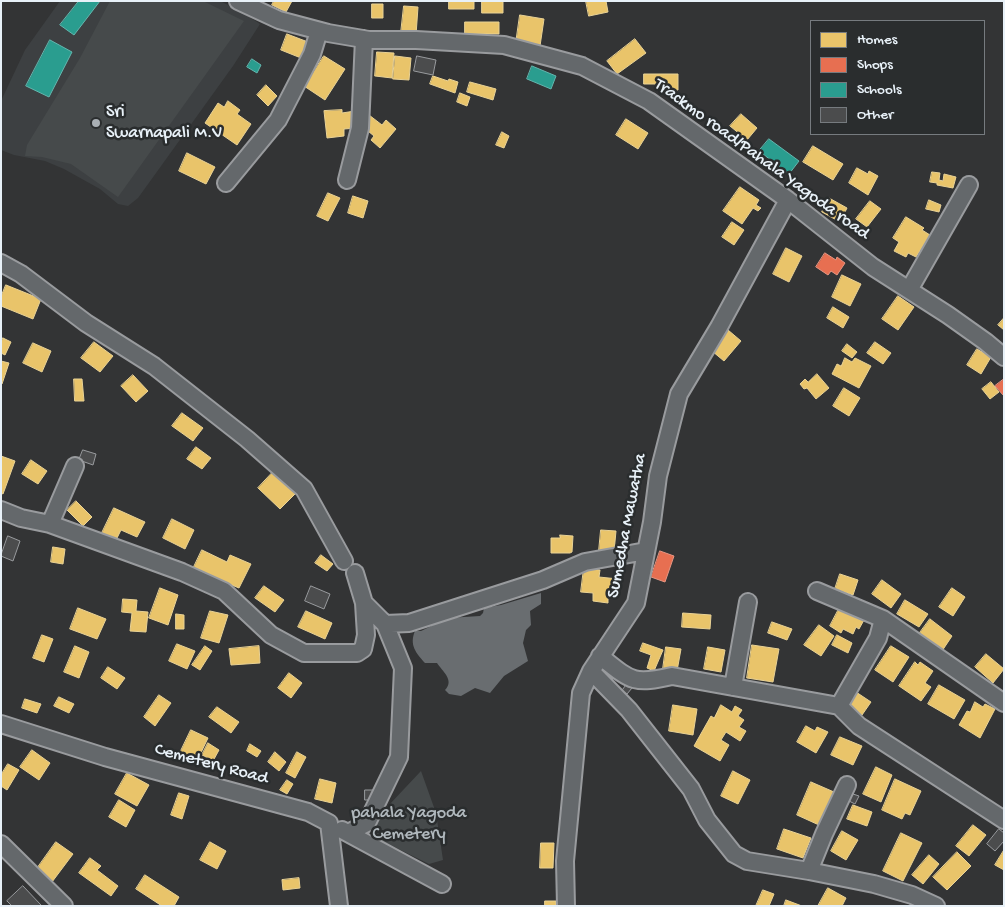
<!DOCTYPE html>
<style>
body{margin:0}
#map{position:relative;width:1005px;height:907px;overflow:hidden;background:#333435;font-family:"Gochi Hand",sans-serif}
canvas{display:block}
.frame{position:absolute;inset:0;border:2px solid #e8f1f8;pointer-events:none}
.legend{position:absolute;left:810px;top:20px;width:175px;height:115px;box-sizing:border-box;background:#2a2d2e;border:1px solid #767b7f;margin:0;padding:6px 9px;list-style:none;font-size:15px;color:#e8f1f8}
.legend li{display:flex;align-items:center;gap:10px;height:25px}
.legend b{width:25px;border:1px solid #767b7f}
</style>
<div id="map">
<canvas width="1005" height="907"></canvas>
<div class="frame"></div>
<ul class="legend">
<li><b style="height:14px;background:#e9c46a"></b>Homes</li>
<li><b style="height:14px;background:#e76f51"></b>Shops</li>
<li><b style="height:14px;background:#2a9d8f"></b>Schools</li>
<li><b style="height:14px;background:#4b4c4d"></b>Other</li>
</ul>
</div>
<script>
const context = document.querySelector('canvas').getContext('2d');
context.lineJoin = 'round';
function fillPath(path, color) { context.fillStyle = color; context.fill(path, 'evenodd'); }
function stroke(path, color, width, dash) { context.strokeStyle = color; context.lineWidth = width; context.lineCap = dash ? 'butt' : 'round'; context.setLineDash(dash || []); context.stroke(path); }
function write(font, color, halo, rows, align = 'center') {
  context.font = font + ' "Gochi Hand",sans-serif'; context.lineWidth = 5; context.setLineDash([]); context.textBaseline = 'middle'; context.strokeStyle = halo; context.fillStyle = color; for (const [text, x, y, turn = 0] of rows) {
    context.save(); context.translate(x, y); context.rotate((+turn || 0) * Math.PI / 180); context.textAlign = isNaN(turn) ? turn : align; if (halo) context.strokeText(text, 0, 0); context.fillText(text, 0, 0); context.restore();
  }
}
const built = new Path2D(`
 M60 1H220L240 11 260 24 233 66 151 180 138 198 128 206 118 204 100 189 64 169 45 161 14 155 1 150V101L25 50Z`);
const green = new Path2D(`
 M110 1H203L244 21 118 197 71 164 42 157 25 156 27 145 80 58Z
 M421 771 436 813 443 860 429 864 374 837 373 822Z`);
const water = new Path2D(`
 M541 593V604L530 611 531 625 526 630 523 643 528 661 504 676 490 693 475 688 461 696 449 694 445 690C455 680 442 671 437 663H425C416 653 409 645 415 631H421L448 618 480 616 483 613 484 608 501 605Z`);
const homes = new Path2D(`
 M274 1H292L286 12 272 5Z
 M449 1H474V9H449Z
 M482 1H503V13H482Z
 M586 1H606L608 12 589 16Z
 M372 4H383V18H372Z
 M404 6 418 7 416 35 401 33Z
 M520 15 544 19 540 46 516 43Z
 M465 22H499V34H465Z
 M287 34 308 42 301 58 281 50Z
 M635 39 646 53 617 74 607 61Z
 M377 52 394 53 392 78 375 76Z
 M324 56 345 69 325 100 304 86Z
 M395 56 411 58 409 80 393 79Z
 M644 74H678V90H660V84H644Z
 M433 76 448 81 449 79 458 82 455 93 430 84Z
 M470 82 496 89 493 100 467 92Z
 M266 85 277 96 268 106 257 95Z
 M460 93 470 97 467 106 457 102Z
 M228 101 240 110 237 114 251 124 237 145 205 123 218 103 224 107Z
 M342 110V113L355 111 357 128 344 129V136L327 138 324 111Z
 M741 114 757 128 747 140 730 126Z
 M369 115 382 125 386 120 396 129 380 148 371 140 374 136 362 126Z
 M626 119 648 133 638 149 616 135Z
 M502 132 509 136 504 148 496 145Z
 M813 146 843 164 833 180 803 162Z
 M187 153 215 167 206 184 179 171Z
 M857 168 868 174 869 171 878 176 868 195 849 183Z
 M932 172 940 173 939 180 943 181 944 174 956 177 953 188 937 185V183L930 182Z
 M740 187 759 200 756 205 761 208 758 211 753 208 742 224 723 211Z
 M328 193 340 198 328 221 317 216Z
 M353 196 368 201 363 218 348 213Z
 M829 198 847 208 840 222 822 212Z
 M929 200 941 205 939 212 926 209Z
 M870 201 881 209 867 227 856 219Z
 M906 217 924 228 922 230 930 235 916 257 908 253 906 257 894 251 899 242 893 238Z
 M732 222 744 230 734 245 722 237Z
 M786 248 802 256 789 282 773 274Z
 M842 275 861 284 850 306 832 297Z
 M6 285 41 299 33 319 1 306V297Z
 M898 296 914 307 898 330 882 319Z
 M833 307 849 317 843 328 827 318Z
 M1004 318V330L998 325Z
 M728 330 741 341 724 361 712 351Z
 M3 338 11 342 5 355 1 353V343Z
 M94 342 113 356 100 372 81 358Z
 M875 342 891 353 883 364 867 353Z
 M33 343 51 351 42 372 23 363Z
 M847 344 857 352 852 358 842 351Z
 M977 349 991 357 981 374 967 365Z
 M845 358 852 362 855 358 871 366 859 388 832 374 837 364 841 366Z
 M1 361 9 363 2 384H1Z
 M817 374 829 388 816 399 807 388 804 389 800 384 805 379 808 382Z
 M133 375 148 391 136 402 121 386Z
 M74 379H82L84 401H75Z
 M991 382 999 392 990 399 982 389Z
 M844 388 860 398 849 416 833 406Z
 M182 413 203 428 193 441 172 426Z
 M196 447 211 458 202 469 187 459Z
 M1 456 15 461 3 494 1 493Z
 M31 460 47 471 38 484 22 474Z
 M274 471 296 493 280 509 258 488Z
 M76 501 92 517 83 526 67 510Z
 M114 508 145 522 137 537 121 530 115 542 101 535Z
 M172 519 194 530 185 549 163 538Z
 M601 530 616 531 614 552 599 551Z
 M560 535 573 536 572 552 570 553H551V538H560Z
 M53 547 65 549 63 564 51 562Z
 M202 550 227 562 230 555 251 564 239 588 193 569Z
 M321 555 333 564 327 571 315 563Z
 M584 568 600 570 599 577 618 579 616 598 608 597V603L593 601V593L581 592Z
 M840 574 858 580 853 595 835 589Z
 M882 580 901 594 891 608 872 594Z
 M264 586 284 600 275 612 255 598Z
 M160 588 178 595 168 625 149 618Z
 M952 588 965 597 953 616 939 607Z
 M123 599 137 600 136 611 148 612 146 632 130 631 132 613 122 612Z
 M905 600 928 614 919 627 897 614Z
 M840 607 864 620 859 629 856 627 853 634 843 629 841 633 830 626Z
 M78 608 106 619 97 639 70 629Z
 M210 611 228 615 219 643 201 638Z
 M306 611 332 623 325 639 298 627Z
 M683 613 711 615 710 629 682 627Z
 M176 614 184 615V629H176Z
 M930 619 952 636 942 651 919 634Z
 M772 622 792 629 787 640 768 633Z
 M819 625 834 636 821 656 804 645Z
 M42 635 53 639 44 662 33 658Z
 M837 635 852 643 848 653 832 645Z
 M643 643 663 650 654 671 647 668 651 655 640 651Z
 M177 644 195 651 187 669 169 661Z
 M752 645 779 649 773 682 747 678Z
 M75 646 89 652 79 678 64 672Z
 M205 646 212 651 200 670 192 665Z
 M259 646 260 663 231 665 229 649Z
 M891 646 909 657 893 682 875 670Z
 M666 647 681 649 677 671 663 669Z
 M708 647 725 650 721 672 704 669Z
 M986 654 1004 669 993 683 975 667Z
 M915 662 918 665 920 662 933 671 925 683 931 687 921 701 899 686Z
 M108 667 125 678 117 689 101 678Z
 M289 673 302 683 291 698 278 688Z
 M939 685 965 700 954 719 928 704Z
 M856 692 871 702 862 715 847 705Z
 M159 695 171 703 155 726 144 717Z
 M59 697 74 704 69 713 54 706Z
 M25 699 41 704 37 713 22 708Z
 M975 702 983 707 985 704 995 709 980 738 959 725 967 711 970 712Z
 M673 705 697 709 693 735 669 731Z
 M721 705 732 712 735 706 742 710 738 716 744 720 739 727 746 731 740 741 726 732 721 740 729 745 720 761 694 746 711 716 714 718Z
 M217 707 239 722 231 733 209 717Z
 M806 726 815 731 817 727 828 732 816 753 797 742Z
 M191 730 208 738 196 763 179 755Z
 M840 737 862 746 853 765 831 755Z
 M208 743 219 750 213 761 202 755Z
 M250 744 261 751 257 757 247 751Z
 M32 750 50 763 39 780 20 767Z
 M275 752 286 762 279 771 268 762Z
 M297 752 306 757 295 778 286 773Z
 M8 764 19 770 7 790 1 786V775Z
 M876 767 892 775 881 802 863 794Z
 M733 771 750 780 738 804 721 796Z
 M127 773 149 785 137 806 115 794Z
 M320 779 336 783 332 803 315 799Z
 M895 779 921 791 910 815 905 813 902 819 882 810Z
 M287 780 293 784 287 794 280 790Z
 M811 782 834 792 819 825 797 815Z
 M179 793 189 796 182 819 171 815Z
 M119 800 135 810 126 827 109 817Z
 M853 805 872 812 867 826 847 819Z
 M973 825 986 835 969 856 956 846Z
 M784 829 811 838 803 858 777 849Z
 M842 831 858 840 846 860 831 851Z
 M901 833 922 843 903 881 883 871Z
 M56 842 73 854 52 882 36 870Z
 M210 842 226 851 217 869 200 860Z
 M541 843H554L553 868H540Z
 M1004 850V870L995 865Z
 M957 852 971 866 947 890 933 877Z
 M929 855 939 864 923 884 912 875Z
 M90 858 101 866 97 870 118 886 111 896 79 873Z
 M145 875 179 897 174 906H162L136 889Z
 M299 878 300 888 283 890 282 880Z
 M828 888 846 898 842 906H818Z
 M763 890 774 894 769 906H756Z
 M786 900 802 906H784Z
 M545 901H556V906H545Z`);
const shops = new Path2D(`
 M825 253 836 260 837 257 845 263 837 275 831 271 828 275 816 267Z
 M1004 379V396L995 386Z
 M660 551 674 556 665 582 651 577Z`);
const schools = new Path2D(`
 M79 1H100L74 35 60 25Z
 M50 40 72 52 49 97 26 86Z
 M252 59 261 65 257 73 247 67Z
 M532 66 556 76 551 89 527 79Z
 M769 139 799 161 789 174 759 151Z`);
const building = new Path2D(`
 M417 56 436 60 433 75 414 71Z
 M83 450 96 454 93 465 79 460Z
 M8 536 20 541 13 561 1 556Z
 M311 586 330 594 324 609 305 601Z
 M627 684 632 688 627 694 622 691Z
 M365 790H374V800H365Z
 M850 793 859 796 855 804 847 800Z
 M999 829 1004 833V841L995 851 987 844Z
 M23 886 41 905 39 906H12L7 901Z`);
const minor = new Path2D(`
 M238 1 279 20 328 33 369 40H416L504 45 582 66 649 101 788 200 873 267 948 315 986 342 1004 357
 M347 180 360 128 364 39
 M226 183 278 120 312 54 319 31
 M1 263 21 274 86 323 154 366 247 439 304 489 344 561
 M909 290 969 185
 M1 510 21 518 50 524 182 572 224 591 271 635 304 653H357L363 649 366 635 364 603
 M50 524 75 466
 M817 591 883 619 1004 703
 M385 624 409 623 543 580 585 562 646 551
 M600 656C631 681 633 685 672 676L839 706 859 726 1004 820
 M591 671 629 710 691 789 707 820 734 854 747 861 809 871 874 884 912 895 936 906
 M733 687 748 602
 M839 706 878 638 883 619
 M1 724 105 757 308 812 329 823 339 906
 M342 830 442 884
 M348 833 367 823 399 757 403 668 385 624 364 603 355 573
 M1 844 64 906
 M809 871 824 834 847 785
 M566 906 565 861 581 693 591 671 636 603 652 522 658 476 679 394 719 327 788 200`);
const markers = [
 [96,123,5,"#a9afb4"]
];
const poiNames = [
 ["Sri",106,113],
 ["Swarnapali M.V",106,134]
];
const streetNames = [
 ["Trackmo road/Pahala Yagoda road",761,160,36],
 ["Sumedha Mawatha",628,526,-79],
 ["Cemetery Road",211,765,15]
];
const parkNames = [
 ["pahala Yagoda",409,814],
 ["Cemetery",409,835]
];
fillPath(built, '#3d4042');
fillPath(green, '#464a4b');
fillPath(water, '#696d70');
fillPath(homes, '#e9c46a');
stroke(homes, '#e9d295', 1);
fillPath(shops, '#e76f51');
stroke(shops, '#e79683', 1);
fillPath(schools, '#2a9d8f');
stroke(schools, '#63b6ae', 1);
fillPath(building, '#4b4c4d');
stroke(building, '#999b9e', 1);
stroke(minor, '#999b9e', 20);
stroke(minor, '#64686b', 16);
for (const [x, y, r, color] of markers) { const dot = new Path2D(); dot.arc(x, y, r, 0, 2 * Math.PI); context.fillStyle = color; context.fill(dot); stroke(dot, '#2a2d2e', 2); }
write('18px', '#e8f1f8', '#2a2d2e', poiNames, 'left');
write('18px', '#e8f1f8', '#2a2d2e', streetNames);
write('18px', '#b0b8bd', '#2a2d2e', parkNames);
</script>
